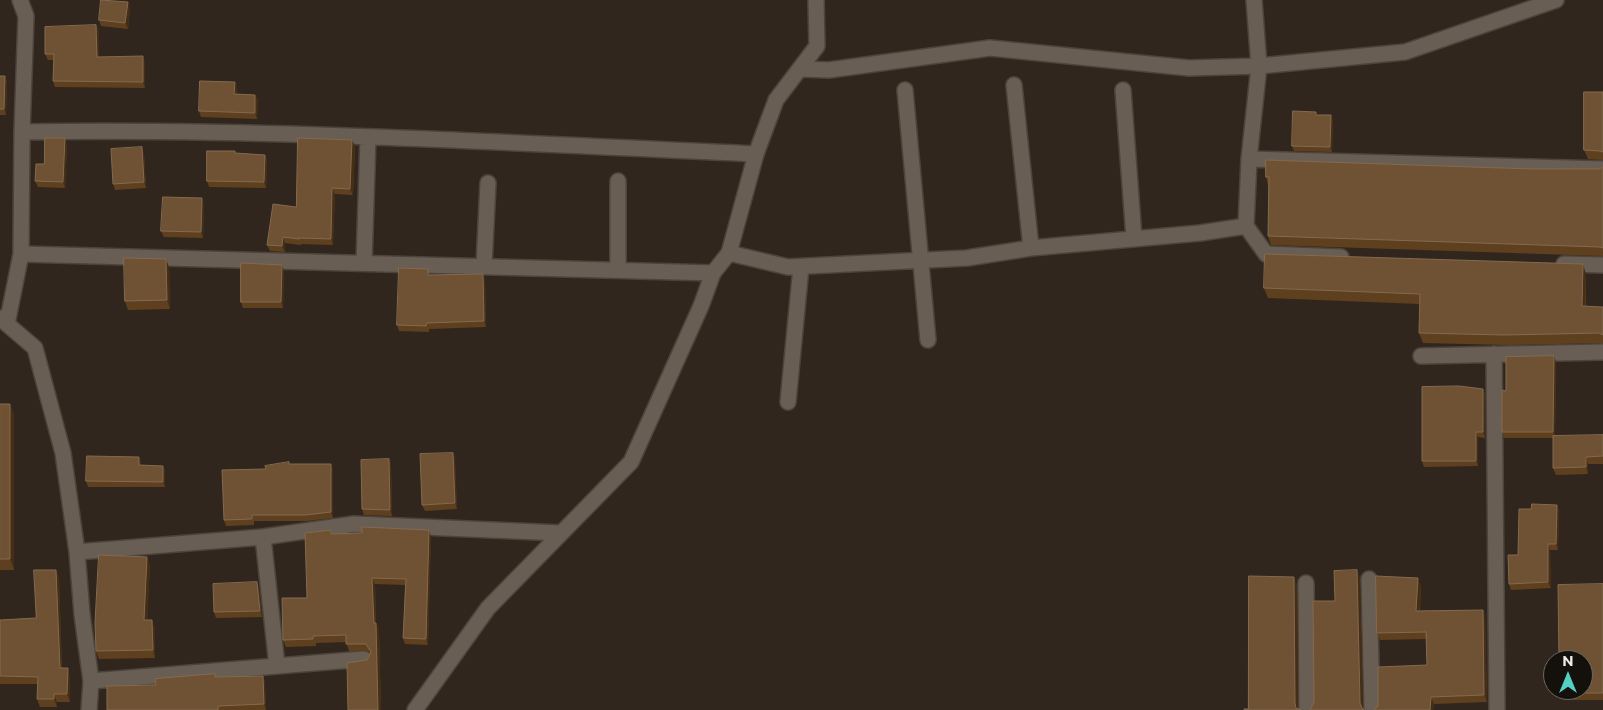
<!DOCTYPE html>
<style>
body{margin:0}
#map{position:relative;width:1603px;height:710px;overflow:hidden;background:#30261e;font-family:Montserrat,sans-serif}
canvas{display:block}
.north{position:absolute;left:1543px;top:650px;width:50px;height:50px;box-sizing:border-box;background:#14100c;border:1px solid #6c6863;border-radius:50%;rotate:0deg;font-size:14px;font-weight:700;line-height:20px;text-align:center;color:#f1ebe5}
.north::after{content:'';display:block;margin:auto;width:18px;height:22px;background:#55cec5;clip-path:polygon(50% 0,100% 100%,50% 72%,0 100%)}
</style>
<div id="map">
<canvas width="1603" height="710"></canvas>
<div class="north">N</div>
</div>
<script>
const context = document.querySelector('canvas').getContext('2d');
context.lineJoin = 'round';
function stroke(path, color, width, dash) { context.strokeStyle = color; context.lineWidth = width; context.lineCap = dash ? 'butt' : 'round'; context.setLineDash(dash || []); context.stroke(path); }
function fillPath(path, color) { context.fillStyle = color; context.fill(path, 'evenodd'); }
const street = new Path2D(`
 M20 0 26 16 22 132C267 128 512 143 756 154
 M800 69 829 70 990 48 1189 68 1259 66 1405 52 1556 0
 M1014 85 1031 248
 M905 90 928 340
 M1123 90 1134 238
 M1249 159 1259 66 1254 0
 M729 253 788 267 967 258 1031 248 1200 233 1246 226
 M21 254 713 273
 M1341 257 1266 254 1246 226 1249 159 1603 169
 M364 263 368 137
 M1564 264 1603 265
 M484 266 488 183
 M618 270V181
 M0 318 35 348 63 453 77 552 82 614 91 681 89 710
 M7 324 21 254 22 132
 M1494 354 1497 710
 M1421 356 1603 352
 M788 402 801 267
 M263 537 277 666
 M77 552 263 537 354 524 561 533
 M1369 579 1372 710
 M1306 583 1307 710
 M91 681 364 659`);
const secondary = new Path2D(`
 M415 710 488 608 631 462 701 306 713 273 729 253 756 154 776 100 817 46 816 0`);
const wall = new Path2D(`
 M130 8 128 29 101 26 99 20Z
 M96 25 99 31V57L145 62V88L55 87 53 81 54 60H48L45 54Z
 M0 76H5L7 82 6 115H0Z
 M237 88V94L255 95 258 101 257 119 201 117 199 111Z
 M1603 92V160L1588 159 1584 150Z
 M1317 115 1333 120 1332 152 1294 151 1292 146Z
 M352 140 355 146 353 195 335 194 333 245 301 244V245L285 243V252L270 251 267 245 296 207Z
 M67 144 65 188 38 187 35 181 44 164Z
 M144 153 146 188 115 190 113 184Z
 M236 153 265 155 267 161 266 188 209 187 207 181Z
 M1603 167V256L1271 245 1268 236V185L1266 177 1532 169H1600Z
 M204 204 203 238 164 237 161 231Z
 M282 265 284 271 283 308H243L241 302Z
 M169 267 170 309 128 310 125 301Z
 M1586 274V307H1603V343L1508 345 1423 343 1419 333 1420 304 1268 298 1264 288Z
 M430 275 485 280 486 327 429 329V332L399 331 397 325Z
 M1554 356 1556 362 1555 436 1603 435V464H1588V474L1556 475 1553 468V438H1504L1502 432 1506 391Z
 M1483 389 1485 394V438L1478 437V466L1424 467 1422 461Z
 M0 404H10L14 415V570H0Z
 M453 453 455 459 457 509 425 511 422 505Z
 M389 459 391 465 392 516 364 515 362 509Z
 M141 463V465L163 466 165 471V487H88L86 481Z
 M290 464H331L333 470V518L307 521H254V525L226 526 224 520 266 469Z
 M1557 505 1559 511 1558 550H1550L1551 588 1511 590 1509 584 1531 509Z
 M331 530 332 534 431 537 428 645 405 644 403 638 405 585 375 584 376 623 379 630 381 710 367 660 370 654 368 651H349L346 642 316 643V646L286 647 283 640 307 598Z
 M150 565 147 620 155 628V658L99 659 96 651Z
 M56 570 59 578 62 668 70 676V702H57V707H40L37 699V684H0V620L36 618Z
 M257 582 259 588 262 617 216 618 214 612Z
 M1603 584V700H1563L1560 693Z
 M1421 585 1420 611 1483 610 1485 617 1487 702 1434 704 1433 710H1374L1427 665 1426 639 1380 640 1377 633Z
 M263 676 265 682 266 710H107L156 685 216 677Z`);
const shadedWall = new Path2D(`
 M128 2 130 8 128 29 125 23Z
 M96 25 99 31V63L97 57Z
 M143 56 145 62V88L143 82Z
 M5 76 7 82 6 115 4 109Z
 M235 82 237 88 236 100 234 94Z
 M255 95 258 101 257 119 255 113Z
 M1331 115 1333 120 1332 152 1330 147Z
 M65 138 67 144 65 188 63 182Z
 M352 140 355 146 353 195 350 189Z
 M142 147 144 153 146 188 144 182Z
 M265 155 267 161 266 188 264 182Z
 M332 188 335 194 333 245 331 239Z
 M202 198 204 204 203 238 201 232Z
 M283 237 285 243V252L282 246Z
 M166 259 169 267 170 309 167 300Z
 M1583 264 1586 274 1585 316 1582 306Z
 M282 265 284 271 283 308 281 302Z
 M483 274 485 280 486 327 484 321Z
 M1554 356 1556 362 1555 438 1553 432Z
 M1483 389 1485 394V438L1483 432Z
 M10 404 14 415V570L10 559Z
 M1476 432 1478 437V466L1476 461Z
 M453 453 455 459 457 509 455 503Z
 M139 457 141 463V471L139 465Z
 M1586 457 1588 464V474L1586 467Z
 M389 459 391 465 392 516 390 510Z
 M331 464 333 470V518L331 512Z
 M163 466 165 471V487L163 482Z
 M1557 505 1559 511 1558 550 1556 544Z
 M429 530 431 537 428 645 426 639Z
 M1548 544 1550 550 1551 588 1548 582Z
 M147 557 150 565 147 628 144 620Z
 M56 570 59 578 62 676 60 668Z
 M1357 570 1360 578 1363 710 1360 703Z
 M1294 577 1297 585 1298 710 1295 703Z
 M372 578 375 584 376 630 374 623Z
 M1418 578 1421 585 1419 619 1416 611Z
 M257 582 259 588 262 617 260 611Z
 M1483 610 1485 617 1487 702 1484 695Z
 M152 620 155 628V658L153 650Z
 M376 623 379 630 381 710H378Z
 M68 668 70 676V702L67 694Z
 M263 676 265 682 266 710 264 704Z
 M54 694 57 702V707L54 699Z
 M1431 697 1434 704 1433 710H1430Z`);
const building = new Path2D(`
 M101 0 128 2 125 23 99 20Z
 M96 25 97 57 143 56V82L53 81 54 54H45V27Z
 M0 76H5L4 109H0Z
 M200 81 235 82 234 94 255 95V113L199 111Z
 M1584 92H1603V152L1600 151 1584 150Z
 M1293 111 1316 112V115H1331L1330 147 1292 146Z
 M45 138H65L63 182 35 181 36 164H44Z
 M298 138 352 140 350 189 332 188 331 239 299 238V239L283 237 282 246 267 245 273 204 296 207Z
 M142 147 144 182 113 184 111 149Z
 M207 151H235V153L265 155 264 182 207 181Z
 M1266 160 1532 169H1600L1603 167V248L1600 247 1268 236 1269 177H1266Z
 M163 197 202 198 201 232 161 231Z
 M1265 254 1583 264 1582 306 1603 307V335L1599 333 1504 335 1419 333 1420 294 1264 288Z
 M124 258 166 259 167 300 125 301Z
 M241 263 282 265 281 302H241Z
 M399 268 428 269V275L483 274 484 321 427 323 426 326 397 325Z
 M1554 356 1553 432H1502V390L1506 391V357Z
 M1459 386 1483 389V432H1476V461H1422V387Z
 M0 404H10V559H0Z
 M1603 435V456L1586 457V467L1553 468V436Z
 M453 453 455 503 422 505 420 454Z
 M87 456 139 457V465L163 466V482L86 481Z
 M389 459 390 510 362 509 361 460Z
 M289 462V464H331V512L305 515H252V519L224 520 222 470 266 469 265 466Z
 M1532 504 1557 505 1556 544H1548V582L1509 584 1508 555H1518L1519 509H1531Z
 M362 527 429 530 426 639 403 638 406 579 372 578 374 623H376L378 710H348L347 663 367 660 371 652 366 644H346V635L313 636V639L283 640 282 598H307L305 533 331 530V534L362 533Z
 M99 555 147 557 144 620H152L153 650 96 651 95 623Z
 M34 570H56L60 668H68L67 694H54V699H37L38 677 0 676V620L36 618Z
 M1357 570 1360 703 1362 708 1364 710H1310L1314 702 1313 601H1335L1334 571Z
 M1249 576 1294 577 1295 703 1296 708 1301 710H1244V709H1248Z
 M1376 576 1418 578 1416 611 1483 610 1484 695 1431 697 1430 710H1374L1378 706V667L1427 665 1426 632 1377 633Z
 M257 582 260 611 214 612 213 584Z
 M1603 584V693H1560V690H1583V660H1559L1558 585Z
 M215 674V677L263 676 264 704 218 706V710H107V686L156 685 155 679Z`);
stroke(street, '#4c443c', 18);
stroke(secondary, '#4c443c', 18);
stroke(street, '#695e54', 15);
stroke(secondary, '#695e54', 15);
fillPath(wall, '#5f401e');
fillPath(shadedWall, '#462e15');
fillPath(building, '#6f5233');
stroke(building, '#836a4f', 1);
</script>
